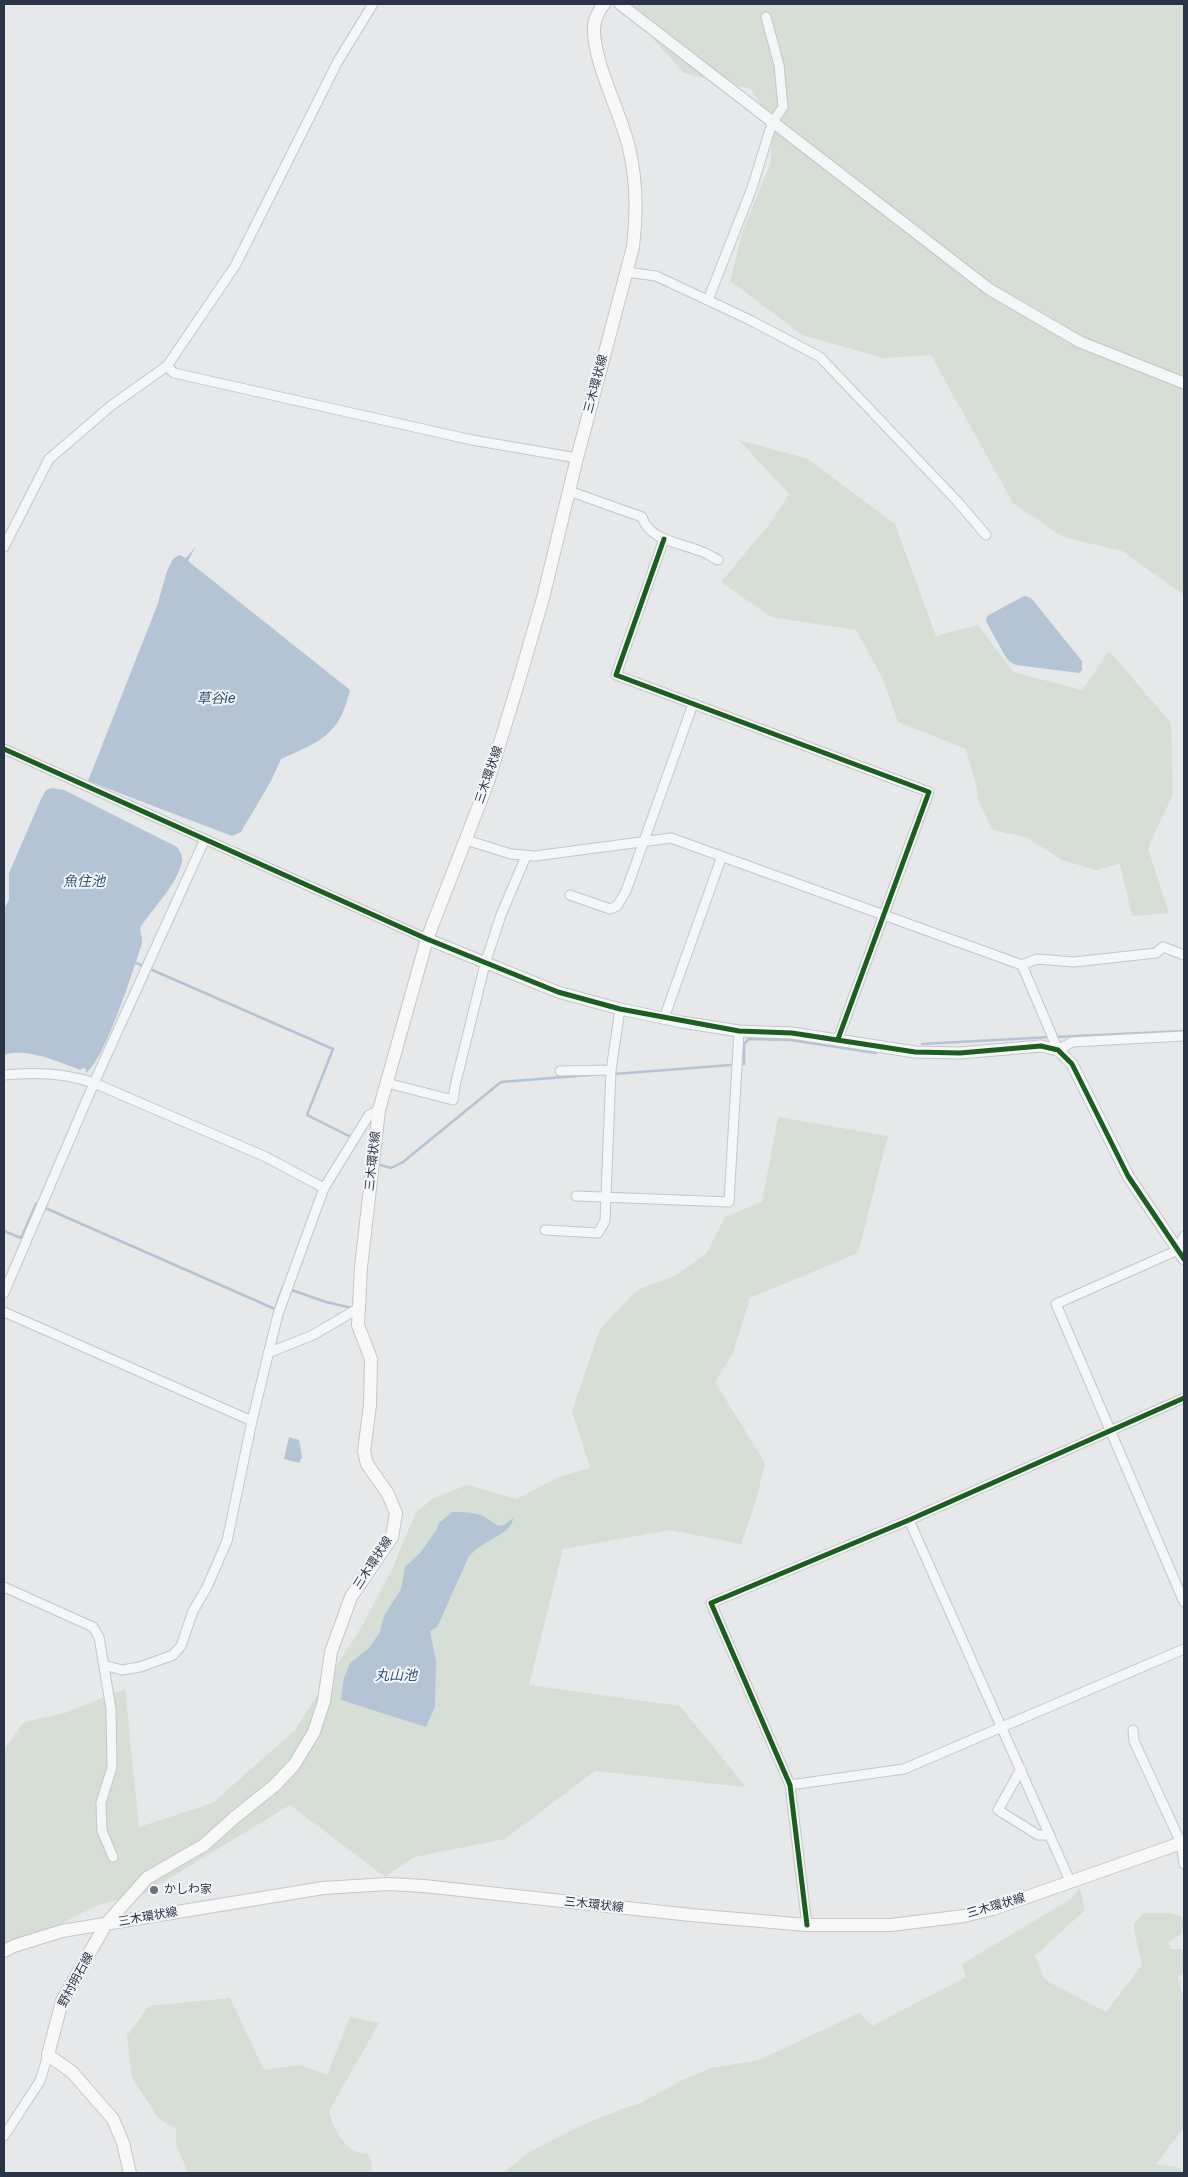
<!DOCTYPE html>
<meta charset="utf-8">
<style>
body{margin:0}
#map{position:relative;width:1188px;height:2177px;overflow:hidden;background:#e6e8ea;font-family:Rubik,sans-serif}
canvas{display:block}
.frame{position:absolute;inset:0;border:5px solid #2b3445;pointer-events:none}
</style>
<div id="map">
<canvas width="1188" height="2177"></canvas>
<div class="frame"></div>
</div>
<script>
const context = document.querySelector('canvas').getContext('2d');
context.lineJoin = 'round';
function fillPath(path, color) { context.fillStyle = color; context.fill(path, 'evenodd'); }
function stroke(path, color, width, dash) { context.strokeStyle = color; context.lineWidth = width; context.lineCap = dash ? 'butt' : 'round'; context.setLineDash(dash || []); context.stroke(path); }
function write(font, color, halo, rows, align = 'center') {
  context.font = font + ' Rubik,"Noto Sans JP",sans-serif'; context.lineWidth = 4; context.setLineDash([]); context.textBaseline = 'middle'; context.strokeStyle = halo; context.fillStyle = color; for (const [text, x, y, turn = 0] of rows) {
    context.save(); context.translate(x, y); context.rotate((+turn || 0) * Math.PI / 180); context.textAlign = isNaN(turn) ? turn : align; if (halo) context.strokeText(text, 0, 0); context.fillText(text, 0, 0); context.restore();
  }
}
const green = new Path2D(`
 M628 4H1184V595L1122 551 1063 537 1013 503 931 355 883 358 802 335 730 281 743 230 771 162 772 123 751 89 684 73 645 30Z
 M739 440 808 459 895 524 936 636 978 625 1013 672 1082 690 1109 651 1171 723 1173 794 1148 848 1169 913 1132 916 1120 864 1096 870 1062 860 1026 837 992 830 978 799 977 788 966 749 898 722 883 679 856 630 771 617 721 582 769 525 789 494Z
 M778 1117 888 1136 858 1253 750 1298 733 1353 715 1382 765 1463 756 1501 741 1544 670 1530 563 1549 529 1685 680 1706 746 1787 595 1771 505 1839 414 1857 385 1877 290 1805 145 1893 98 1905 4 1953V1750L24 1722 65 1713 125 1689 139 1827 213 1803 295 1730 364 1623 394 1565 416 1512 434 1498 467 1485 517 1499 558 1477 590 1468 572 1411 600 1329 637 1290 675 1276 706 1254 725 1217 762 1202Z
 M1080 1888 1085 1910 1035 1956 1045 1980 1106 2012 1142 1965 1134 1930V1923L1144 1913H1170L1183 1917 1184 1932 1168 1943 1171 1949H1184V1973L1178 1976 1184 2001V2128L1156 2164 1181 2168 1183 2173H503L531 2151 580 2126 625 2108 639 2104 684 2079 711 2068 759 2060 859 2013 872 2026 966 1977 962 1964 1071 1899Z
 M230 1998 264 2070 300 2065 327 2075 350 2017 379 2023 329 2111C333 2129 346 2154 367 2154L371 2159 372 2173H188L176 2144V2129L158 2118 132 2077 127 2036 149 2006Z`);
const water = new Path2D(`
 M196 546 188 561 350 690C339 736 321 741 281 759L271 781 241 832 232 836 88 781 157 606 167 571 173 559 179 555 186 558Z
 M1024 596 1031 598 1082 661V670L1079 673 1016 665 1010 662 1005 656 986 621 987 616Z
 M52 788 64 790 177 847C180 852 183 856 182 861 178 884 152 909 140 928 140 933 143 939 142 943 134 968 105 1060 86 1073V1069L83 1068 81 1070C61 1063 24 1046 4 1055V909L9 900V873L41 799 46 790Z
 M289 1437 299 1440 302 1457 299 1463 284 1459Z
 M452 1512C460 1512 469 1512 477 1514 495 1518 495 1536 514 1517L511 1525 504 1532 479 1547 469 1556 440 1621 437 1627 430 1631 436 1662 435 1707 426 1727 341 1700 344 1678 350 1663 369 1648 379 1634 384 1616 401 1589 405 1567 420 1553 437 1529 439 1523Z`);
const stream = new Path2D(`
 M134 962 333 1049 307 1115 351 1137
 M1056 1037 1184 1031
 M922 1044 1050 1037
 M614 1074 744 1064V1044L749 1039 791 1040 876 1053
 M377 1164 391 1168 403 1162 501 1082 603 1074
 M43 1207 275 1309 283 1287 326 1302 352 1308
 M4 1231 21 1238 36 1204 38 1205`);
const minor = new Path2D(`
 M627 272 656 276 750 320 820 357 957 501 986 535
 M708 300 752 188 772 123 783 107 779 65 766 17
 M167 366 174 373 472 440 577 458
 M569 491 642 517C649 540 680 543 700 551 707 553 712 557 718 560
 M664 539 616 675 929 792 838 1039
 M4 547 49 459 112 405 167 366 235 266 338 61 373 4
 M4 749 427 939
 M466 840 511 854 535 856 671 838 1022 965 1058 1050 1072 1042 1184 1036
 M570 895 610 909 617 906 626 891 693 704
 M1022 965 1037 959 1074 962 1156 953 1163 947 1184 955
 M664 1018 722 856
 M560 1071 611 1070
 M4 1075C33 1072 66 1073 94 1083L266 1157 324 1188
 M387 1083 453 1100 455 1086 485 964 501 915 526 856
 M576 1196 729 1202 739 1031
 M545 1230 598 1233 605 1221 611 1070 620 1009
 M1184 1236 1178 1250 1056 1304 1184 1602
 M4 1293 94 1083 205 839
 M4 1312 252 1421
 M268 1353 313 1335 359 1308
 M909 1520 1070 1881
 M4 1587 93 1627 99 1637 111 1709 112 1767 101 1803 102 1831 113 1857
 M104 1665 122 1670 140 1667 173 1655 181 1646 193 1611 207 1587 227 1541 252 1421 278 1314 324 1188 369 1115 379 1110
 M1133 1730 1134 1741 1181 1843 1184 1864
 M1021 1769 998 1810 1038 1835H1050
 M790 1785 904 1769 1184 1649
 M807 1925 790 1785 711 1603 909 1520 1184 1398
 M4 2136 40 2081 48 2055`);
const tertiary = new Path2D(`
 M620 4 989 289 1080 342 1184 383
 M427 939 558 992 620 1009 682 1022 739 1031 792 1033 915 1052 960 1053 1041 1046 1058 1050 1072 1064 1128 1176 1184 1259`);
const secondary = new Path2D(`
 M4 1951 14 1946 62 1931 323 1888 388 1884 424 1886 691 1915 807 1925H891L964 1916 993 1909 1184 1842
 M130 2173 123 2143 113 2119 72 2072 48 2055 62 2001 106 1924 147 1878 204 1845 234 1818 274 1786 294 1765 314 1732 324 1701 331 1652 351 1597 392 1537 396 1513 388 1494 367 1464 364 1451 370 1405 371 1359 358 1325 361 1267 379 1110 427 939 488 782 520 677 543 598 577 458 633 247C637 214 637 181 629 148 621 113 593 62 594 28 594 20 599 10 604 4`);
const cycleway = new Path2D(`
 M664 539 616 675 929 792 838 1039
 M4 749 427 939 558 992 620 1009 739 1031 792 1033 915 1052 960 1053 1041 1046 1058 1050 1072 1064 1128 1176 1184 1259
 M807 1925 790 1785 711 1603 909 1520 1184 1398`);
const markers = [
 [154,1890,5,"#6c737f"]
];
const streetNames = [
 ["三木環状線",596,384,-75],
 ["三木環状線",489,775,-71],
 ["三木環状線",373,1161,-84],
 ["三木環状線",373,1563,-57],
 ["三木環状線",594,1905,6],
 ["三木環状線",996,1906,-16],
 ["三木環状線",148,1917,-10],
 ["野村明石線",76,1980,-62]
];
const poiNames = [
 ["かしわ家",164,1890]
];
const waterNames = [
 ["草谷ie",216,699],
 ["魚住池",84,882],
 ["丸山池",396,1676]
];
fillPath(green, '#d6ded6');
fillPath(water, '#b4c4d5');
stroke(stream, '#b4c4d5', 2.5);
stroke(minor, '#c4c6c8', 11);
stroke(tertiary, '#c4c6c8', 13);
stroke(secondary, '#c4c6c8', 14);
stroke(minor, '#f5f6f7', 9);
stroke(tertiary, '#f5f6f7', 11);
stroke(secondary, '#f8f8f8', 12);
stroke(cycleway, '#1b5e20', 5);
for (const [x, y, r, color] of markers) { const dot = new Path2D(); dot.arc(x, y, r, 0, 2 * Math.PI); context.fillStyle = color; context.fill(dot); stroke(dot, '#f4f6f9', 2); }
write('12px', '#2b3445', '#f4f6f9', streetNames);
write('12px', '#2b3445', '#f4f6f9', poiNames, 'left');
write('italic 14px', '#34527a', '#f4f6f9', waterNames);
</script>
